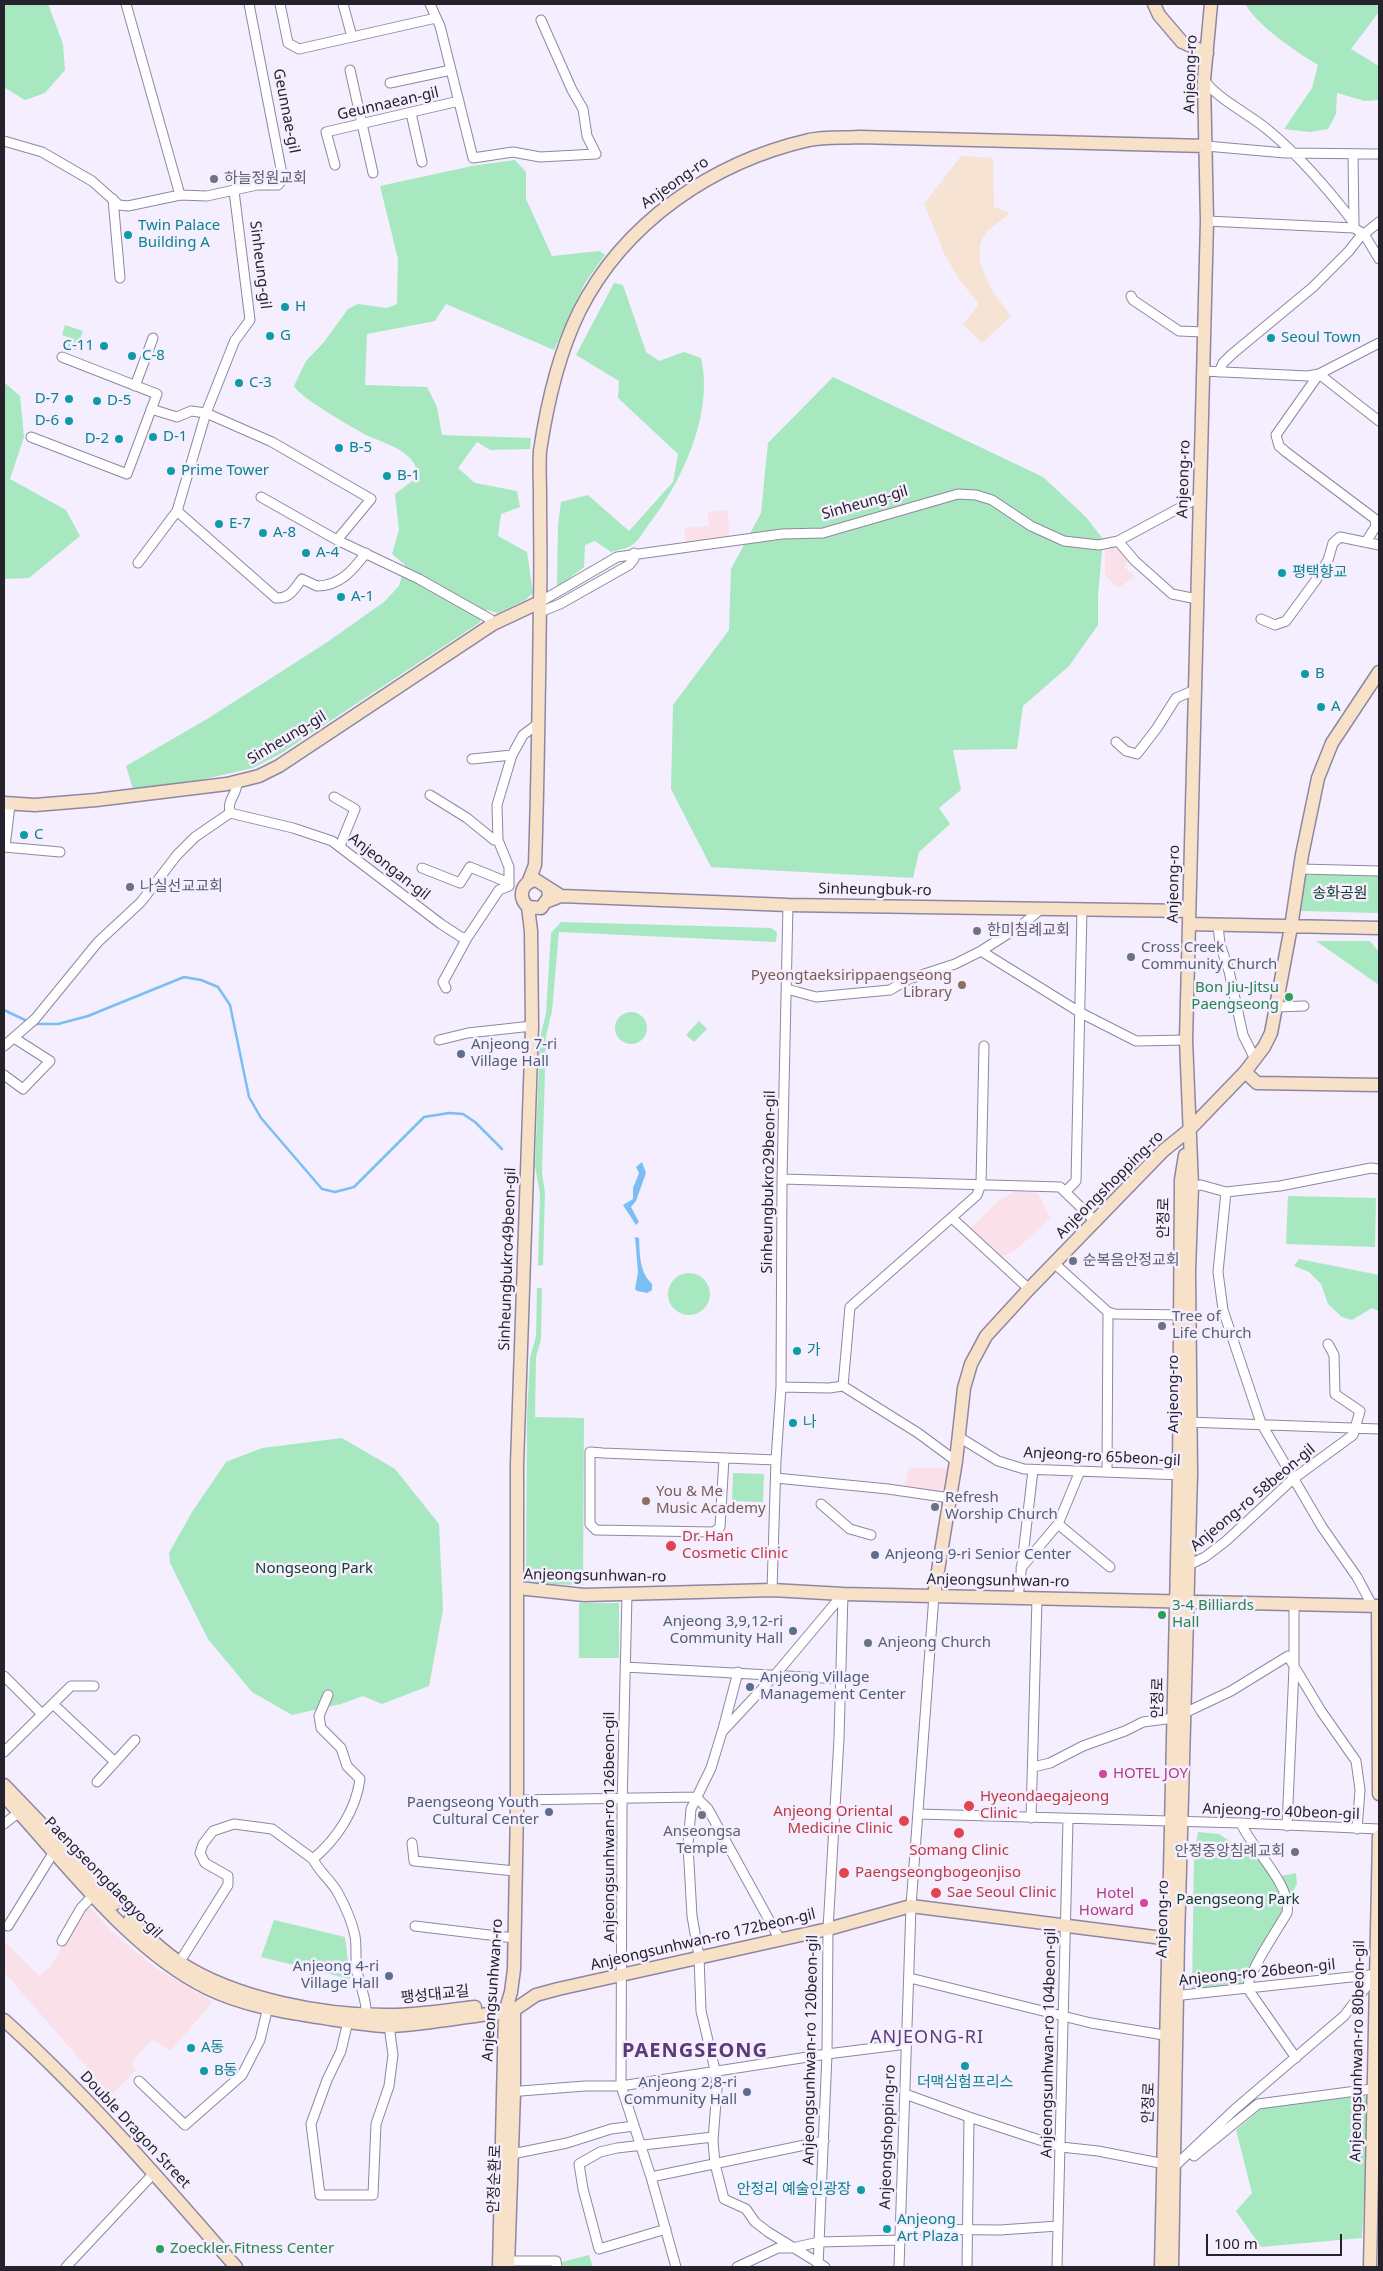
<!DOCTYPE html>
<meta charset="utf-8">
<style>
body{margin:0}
#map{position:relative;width:1383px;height:2271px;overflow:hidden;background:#f4eeff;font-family:"Noto Sans",sans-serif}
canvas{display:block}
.frame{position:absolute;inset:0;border:5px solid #26222c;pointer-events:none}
.scale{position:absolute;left:1206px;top:2234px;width:136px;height:22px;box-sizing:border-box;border:2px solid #26222c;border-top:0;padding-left:6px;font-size:15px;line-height:18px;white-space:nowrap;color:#26222c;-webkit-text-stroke:4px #f4eeff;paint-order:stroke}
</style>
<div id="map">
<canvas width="1383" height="2271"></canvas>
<div class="frame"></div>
<div class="scale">100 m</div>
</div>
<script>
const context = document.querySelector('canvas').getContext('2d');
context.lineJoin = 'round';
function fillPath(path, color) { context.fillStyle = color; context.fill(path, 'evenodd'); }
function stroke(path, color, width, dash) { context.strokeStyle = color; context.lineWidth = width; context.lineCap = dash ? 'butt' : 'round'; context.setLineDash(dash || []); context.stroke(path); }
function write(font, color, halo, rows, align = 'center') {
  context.font = font + ' "Noto Sans","Noto Sans KR",sans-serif'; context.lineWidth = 5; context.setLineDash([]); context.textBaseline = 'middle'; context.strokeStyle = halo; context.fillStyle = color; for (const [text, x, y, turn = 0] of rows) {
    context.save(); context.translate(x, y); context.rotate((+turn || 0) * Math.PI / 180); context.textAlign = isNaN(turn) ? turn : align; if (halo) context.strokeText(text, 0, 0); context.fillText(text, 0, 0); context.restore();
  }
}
const commercial = new Path2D(`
 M961 156 993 158 994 207 1010 213 986 232 980 244V263L991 289 1011 316 982 343 963 325 979 304 958 278 945 255 924 204Z`);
const industrial = new Path2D(`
 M727 510 730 539 686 543 684 528 709 526 708 512Z
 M1117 546 1129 561 1124 567 1135 576 1118 588 1105 575V550Z
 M1015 1191 1038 1193 1050 1218 1018 1248 1002 1257 970 1229 998 1201Z
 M909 1468H947L943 1494 904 1488Z
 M91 1908 111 1931 156 1968 213 2002 170 2051 152 2039 131 2064 136 2070 111 2095 4 1972V1941L39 1976 51 1966 82 1912Z`);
const green = new Path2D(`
 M4 4H48L63 44 65 70 45 93 25 100 5 88 4 89Z
 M1245 4H1379V12L1351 49 1379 66V100L1365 101 1337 93 1336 114 1328 129 1310 132 1284 129 1312 88 1318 65C1295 51 1259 27 1245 4Z
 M515 160 526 172V199L552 256 600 251 605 255 585 283 554 350 446 304 435 321 367 334 365 385 427 387 437 407 442 435 531 438 530 449 490 450 477 442 458 468 475 483 517 491 520 507 501 514 498 536 527 552 533 593 525 600 498 613 487 610 479 623 280 754 253 768 200 780 133 789 126 766 207 719 326 643 384 602 399 586 405 565 392 554 399 530 395 494 420 475C417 470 414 462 410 458 398 446 381 442 366 435 352 427 300 398 294 386L306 361 324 342 348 309 358 304 387 308 397 304 398 259 380 186 472 166Z
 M614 283 623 285 646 352 659 361 684 352 701 358C714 413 682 482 649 524 644 530 639 541 632 545 627 549 617 550 611 552L595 541 585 545 584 567 557 588 558 526 561 502 588 495 629 531 673 482 678 454 618 398 619 381 576 355Z
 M65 325 83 331 76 350 67 347 70 338 62 335Z
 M833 377 1043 477 1086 517 1103 539 1098 596V625L1069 666 1023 706 1017 749 953 750 961 790 939 808 950 824 919 852 913 878 711 867 671 789 673 705 729 630 731 569 761 513 768 443Z
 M4 382 20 396 24 437 10 479 66 510 80 536 29 578 4 579Z
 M1305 875H1379V913L1301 911Z
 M561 922 771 928 777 932 776 942 559 932 552 1011 546 1036 542 1173 545 1193 543 1265 538 1266 540 1194 535 1166 540 1038 546 1013 551 933Z
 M1316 941H1370L1379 952V985Z
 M615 1028a16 16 0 1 1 32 0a16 16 0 1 1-32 0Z
 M699 1021 707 1029 694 1042 686 1035Z
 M1288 1196 1376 1198 1375 1247 1286 1244Z
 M1299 1259 1379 1275V1311L1372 1308 1352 1320 1342 1317 1328 1304 1321 1284 1309 1272 1294 1266Z
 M668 1294a21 21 0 1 1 42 0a21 21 0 1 1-42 0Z
 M537 1288H542L541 1339 536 1357 535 1417 584 1418 583 1585 534 1584 526 1579 527 1416 530 1358 536 1336Z
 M342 1438 395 1469 439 1524 443 1610 429 1686 382 1704 363 1696 341 1704 292 1715 252 1692 208 1639 170 1563 169 1553 192 1512 226 1462 262 1448Z
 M733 1473 764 1474 763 1502 732 1501Z
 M579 1603H619V1658H579Z
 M1198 1832 1219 1834 1281 1876 1296 1873 1297 1884 1240 1986 1192 1990 1194 1855Z
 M274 1920 345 1937 350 1979 261 1957Z
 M1363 2094 1369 2100 1362 2238 1261 2247 1236 2211 1252 2193 1236 2130 1262 2108Z
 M589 2255 593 2267H563L562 2262Z`);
const water = new Path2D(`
 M642 1162 646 1173 636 1201 631 1207 639 1222 636 1225 623 1205 633 1199V1188L639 1173 636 1167Z
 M635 1237 639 1238C640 1255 639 1271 652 1284V1290L647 1293 637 1291 635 1289 638 1272Z`);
const stream = new Path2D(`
 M4 1010 27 1021
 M35 1024H58L88 1016 184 977 201 980 218 987 230 1005 249 1097 261 1118 322 1189 335 1192 354 1187 424 1117 449 1113 463 1114 475 1122 502 1149`);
const street = new Path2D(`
 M126 4 180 195
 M280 4 288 43 299 49 436 18
 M343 4 352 37
 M430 4 440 26 473 158 513 152 540 157 596 154 587 136 583 109 572 90 541 20
 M350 70 373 173
 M1204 80C1220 101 1248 113 1268 130 1301 157 1328 189 1354 223
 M390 83 451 70
 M411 113 422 162
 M4 141 42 152 92 181 119 205 128 206 180 195 207 196 257 185H278L283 179 249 4
 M1206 146 1285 153 1379 154
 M1353 155 1354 224
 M335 165 326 132 459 101
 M234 191 250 320 236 339
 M113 199 120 278
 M1207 221 1354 228 1364 234 1379 259
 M1364 234 1379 222
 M1131 296 1133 300 1179 331 1204 332
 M235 340 206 413 177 511 276 598C290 599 294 589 302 579L317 586C340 586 353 570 366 553
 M1203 371 1308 376 1319 374 1379 421
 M1219 372 1223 363 1231 355 1313 287 1349 251 1363 233
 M135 386 153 338
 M151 409 177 417 191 411 206 413 272 442 371 499 337 540 419 579 490 619 493 624
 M31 437 127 474 157 394 62 357
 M261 497 337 540
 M1118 541 1200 497
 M1366 542 1376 526 1375 519 1286 452 1279 446 1276 435 1319 374 1379 343
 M138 563 177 511
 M540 602 617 557 782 534 823 533 958 494 976 495 992 500 1031 526 1064 541 1099 545 1118 541 1135 561 1172 594 1197 599
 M540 612 560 604 629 565 634 559V553
 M1261 619 1275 625 1286 621 1316 580 1328 560 1333 543 1340 537 1379 545
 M1116 742 1126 751 1137 754 1157 728 1176 698 1195 690
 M472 759 512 755
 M430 795 467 818 494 840H498
 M334 797 355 809 340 846
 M230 813 293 828 332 841 441 924 461 937 467 938
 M230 813C227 798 237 796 237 782
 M4 847 60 852
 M5 847 10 805
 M422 868 460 883 470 867 502 880 509 886
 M1300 869 1379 871
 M1218 925 1220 944 1229 971 1243 1035 1255 1059
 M981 951 1081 1013 1136 1041 1186 1040
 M446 988 443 982 467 938 499 890 509 886V867L498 840 497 805 512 755 523 735 539 723
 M787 989 816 997 890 990 909 979 955 964 981 951 1023 924 1041 909
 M1276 1007 1304 1006
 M439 1040 468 1033 532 1026
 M4 1046 35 1019 98 942 141 902 177 855 195 837 230 813
 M4 1075 23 1089 50 1061 14 1038
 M782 1179 1060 1187 1096 1222
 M1192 1186 1201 1185 1226 1192 1218 1272 1223 1310 1261 1423 1322 1527 1357 1577 1372 1605
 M1065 1192 1076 1181 1082 909
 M1226 1192 1280 1186 1371 1168 1379 1169
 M952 1218 1029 1289
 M1055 1264 1108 1312 1107 1472
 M1108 1312 1115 1314 1185 1315
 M843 1386 850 1307 977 1195 981 1184 984 1046
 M843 1386 918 1433 956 1461
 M781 1387 829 1388 843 1386
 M1187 1422 1379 1429
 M959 1437 998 1461 1024 1469 1183 1475
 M724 1458 720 1527 714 1532 596 1530 590 1524V1452L603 1453 776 1460
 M776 1478 888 1489 950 1498
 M821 1504 850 1529 871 1535
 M1058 1524 1110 1567
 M1185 1567 1205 1557 1226 1541 1293 1479 1353 1435 1360 1411 1335 1394 1334 1355 1328 1344
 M1021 1568 1058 1524 1080 1471
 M772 1590 776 1460 781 1387 782 1179 788 905
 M627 1595 622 1806 621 2086 651 2177 676 2267
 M1018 1598 1033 1470
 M625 1667 841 1679
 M4 1676 42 1714
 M53 1704 114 1761
 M723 1729 738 1672
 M4 1752 71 1686H94
 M1033 1767 1050 1763 1083 1746 1125 1731 1143 1722 1174 1718 1231 1691 1288 1656 1321 1711 1356 1761 1360 1790 1357 1829
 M97 1782 135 1740
 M517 1800 696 1797 708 1809 779 1938
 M918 1814 1241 1823 1379 1829
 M1031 1818 1037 1598
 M1241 1823C1252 1850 1292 1884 1287 1913 1279 1927 1245 1977 1248 1989L1296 2058
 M4 1824 23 1809
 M1287 1826 1294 1668V1604
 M412 1843 414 1861 515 1871
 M313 1859C319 1872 331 1880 338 1893 345 1906 352 1921 355 1936 357 1947 355 1959 357 1971 360 1987 369 2004 365 2020
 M8 1926 50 1858 58 1848
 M415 1926 514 1938
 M62 1941 81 1908 96 1892
 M177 1966 228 1885V1876L205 1863 200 1853 203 1844 213 1831 234 1824 272 1829 313 1859C337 1839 356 1810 360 1779L347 1766 341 1748 321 1728 319 1716 328 1695
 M910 1978 1091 2023 1170 2036
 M1173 1996 1379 1974
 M348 2021 341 2051 327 2080 311 2124 320 2195H373L376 2124 389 2086 393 2055 390 2033 391 2026
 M139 2081 185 2125 242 2075 260 2040 269 2003
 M508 2092 585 2086H621L827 2054 907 2044
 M905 2094 969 2117 1061 2147 1098 2151 1175 2166 1234 2110 1344 2016 1376 1974
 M512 2154 567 2143 611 2129 634 2126
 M1194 2156 1258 2104 1379 2088
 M651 2177 824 2141
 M666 2229 599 2249 583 2189 579 2164 600 2152 617 2148 713 2137
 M901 2229 1000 2230 1058 2226
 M505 2261H556L557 2267
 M66 2267 154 2173
 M737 2267 778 2248H792L819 2242 900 2240
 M818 2267 827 2054 828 1929 839 1739 843 1594
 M825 2267 768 2232 755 2222 746 2209 724 2199 715 2164 713 2141 717 2088 715 2070 701 2011 699 1956 692 1916 688 1845 691 1809 711 1768 722 1732 775 1675 843 1594
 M899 2267 911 1906 934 1595
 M967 2267 969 2117
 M1057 2267 1068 1820`);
const secondary = new Path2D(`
 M1154 4 1159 15 1182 42 1207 53
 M4 803 35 805 96 800 227 784 259 776 279 766 493 624 540 602
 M528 883 535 865C538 777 539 690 540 601 541 567 540 532 540 497 540 482 539 466 540 451 547 404 558 355 579 312 624 222 713 162 809 140 824 137 842 138 859 137L1206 146
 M548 888 549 897 541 908 528 907C517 896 522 882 536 880L561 896
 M548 901 561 896 788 905 1189 911
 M1189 924 1379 928
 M1245 1072 1257 1083 1379 1085
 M518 1588 584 1595 772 1590 843 1594 1379 1606
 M934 1595 956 1461 964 1388 971 1364 986 1336 1029 1289 1163 1151 1189 1130 1245 1072 1264 1047 1271 1033 1291 927 1302 855 1318 778 1332 743 1379 672
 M1378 1606 1379 1794
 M4 1785 76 1860 114 1904
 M4 1796C63 1859 129 1950 207 1988 242 2005 279 2011 317 2017 341 2020 368 2027 392 2026 430 2024 468 2016 505 2012L514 2010 536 1995 558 1989 828 1929 911 1906 1178 1940
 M130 1920C146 1935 161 1950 179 1962 235 1999 325 2016 391 2015 419 2015 447 2010 475 2007
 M4 2020C88 2096 162 2182 236 2267
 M499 2267 505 2012 511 1992 514 1969 517 1808V1464L532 1026 531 931 528 907
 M508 2267 514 2092V2014
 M1161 2267 1179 1475 1181 1180 1185 1155
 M1172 2267 1178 1940 1191 1474 1189 1271 1192 1186 1186 1040 1207 221 1204 80 1211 4
 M1370 2267 1379 1836`);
const markers = [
 [214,179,5,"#6b7280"],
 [128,235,5,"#0f9aa8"],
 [285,307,5,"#0f9aa8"],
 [270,336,5,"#0f9aa8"],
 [1271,338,5,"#0f9aa8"],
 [104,346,5,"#0f9aa8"],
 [132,356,5,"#0f9aa8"],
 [239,383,5,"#0f9aa8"],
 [69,399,5,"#0f9aa8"],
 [97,401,5,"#0f9aa8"],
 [69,421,5,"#0f9aa8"],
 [153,437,5,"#0f9aa8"],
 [119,439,5,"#0f9aa8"],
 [339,448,5,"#0f9aa8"],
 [171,471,5,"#0f9aa8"],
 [387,476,5,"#0f9aa8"],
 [219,524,5,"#0f9aa8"],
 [263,533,5,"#0f9aa8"],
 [306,553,5,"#0f9aa8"],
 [1282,573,5,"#0f9aa8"],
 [341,597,5,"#0f9aa8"],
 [1305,674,5,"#0f9aa8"],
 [1321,707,5,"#0f9aa8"],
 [24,835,5,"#0f9aa8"],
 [130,887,5,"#6b7280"],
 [977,931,5,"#6b7280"],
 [1131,957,5,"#6b7280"],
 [962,985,5,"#8d6e63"],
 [1289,997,5,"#2e9e5b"],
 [461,1054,5,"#5c6f8a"],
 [1073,1261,5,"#6b7280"],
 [1162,1326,5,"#6b7280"],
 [797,1351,5,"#0f9aa8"],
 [793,1423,5,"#0f9aa8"],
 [646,1501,5,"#8d6e63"],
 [935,1507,5,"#6b7280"],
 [671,1546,6,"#e0444e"],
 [875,1555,5,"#5c6f8a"],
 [1162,1615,5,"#2e9e5b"],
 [793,1631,5,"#5c6f8a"],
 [868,1643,5,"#6b7280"],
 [750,1687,5,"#5c6f8a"],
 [1103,1774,5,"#d1479c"],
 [969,1806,6,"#e0444e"],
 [549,1812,5,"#5c6f8a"],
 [702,1815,5,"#6b7280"],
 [904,1821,6,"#e0444e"],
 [959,1833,6,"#e0444e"],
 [1295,1852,5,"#6b7280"],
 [844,1873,6,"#e0444e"],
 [936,1893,6,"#e0444e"],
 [1144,1903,5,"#d1479c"],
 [389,1976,5,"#5c6f8a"],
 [191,2048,5,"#0f9aa8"],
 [965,2066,5,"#0f9aa8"],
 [204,2071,5,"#0f9aa8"],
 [747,2092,5,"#5c6f8a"],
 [861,2190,5,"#0f9aa8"],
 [887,2229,5,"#0f9aa8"],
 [160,2249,5,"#2e9e5b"]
];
const streetNames = [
 ["Anjeong-ro",1191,74,-88],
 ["Geunnaean-gil",388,104,-13],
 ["Geunnae-gil",286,111,79],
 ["Anjeong-ro",675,183,-35],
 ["Sinheung-gil",260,265,83],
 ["Anjeong-ro",1184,479,-88],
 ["Sinheung-gil",865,503,-16],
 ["Sinheung-gil",287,738,-31],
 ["Anjeongan-gil",389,867,38],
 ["Anjeong-ro",1174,884,-89],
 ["Sinheungbuk-ro",875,890,1],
 ["Sinheungbukro29beon-gil",769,1182,-89],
 ["Anjeongshopping-ro",1110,1185,-45],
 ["안정로",1164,1218,-89],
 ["Sinheungbukro49beon-gil",508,1259,-88],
 ["Anjeong-ro",1174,1394,-90],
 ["Anjeong-ro 65beon-gil",1102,1457,3],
 ["Anjeong-ro 58beon-gil",1253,1498,-40],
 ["Anjeongsunhwan-ro",595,1576,1],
 ["Anjeongsunhwan-ro",998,1581,1],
 ["안정로",1158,1698,-89],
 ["Anjeong-ro 40beon-gil",1281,1812,2],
 ["Anjeongsunhwan-ro 126beon-gil",610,1827,-90],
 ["Paengseongdaegyo-gil",103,1878,46],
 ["Anjeong-ro",1163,1919,-89],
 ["Anjeongsunhwan-ro 172beon-gil",703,1940,-13],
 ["Anjeong-ro 26beon-gil",1257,1973,-6],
 ["Anjeongsunhwan-ro",493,1990,-86],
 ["팽성대교길",435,1995,-6],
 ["Anjeongsunhwan-ro 104beon-gil",1049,2043,-89],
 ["Anjeongsunhwan-ro 120beon-gil",811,2050,-89],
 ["Anjeongsunhwan-ro 80beon-gil",1358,2051,-89],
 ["안정로",1149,2103,-88],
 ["Double Dragon Street",135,2130,47],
 ["Anjeongshopping-ro",888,2137,-88],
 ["안정순환로",495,2179,-88]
];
const worshipNames = [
 ["하늘정원교회",224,179],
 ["나실선교교회",140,887],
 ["한미침례교회",987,931],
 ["Cross Creek",1141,948],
 ["Community Church",1141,965],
 ["순복음안정교회",1083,1261],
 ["Tree of",1172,1317],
 ["Life Church",1172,1334],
 ["Refresh",945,1498],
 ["Worship Church",945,1515],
 ["Anjeong Church",878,1643],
 ["Anseongsa",702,1832,"center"],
 ["Temple",702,1849,"center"],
 ["안정중앙침례교회",1285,1852,"right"]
];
const cultureNames = [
 ["Twin Palace",138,226],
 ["Building A",138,243],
 ["H",295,307],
 ["G",280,336],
 ["Seoul Town",1281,338],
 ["C-11",94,346,"right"],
 ["C-8",142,356],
 ["C-3",249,383],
 ["D-7",59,399,"right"],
 ["D-5",107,401],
 ["D-6",59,421,"right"],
 ["D-1",163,437],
 ["D-2",109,439,"right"],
 ["B-5",349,448],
 ["Prime Tower",181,471],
 ["B-1",397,476],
 ["E-7",229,524],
 ["A-8",273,533],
 ["A-4",316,553],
 ["평택향교",1292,573],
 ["A-1",351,597],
 ["B",1315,674],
 ["A",1331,707],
 ["C",34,835],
 ["가",807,1351],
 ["나",803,1423],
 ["A동",201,2048],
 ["B동",214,2071],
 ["더맥심험프리스",965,2083,"center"],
 ["안정리 예술인광장",851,2190,"right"],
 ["Anjeong",897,2220],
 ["Art Plaza",897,2237]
];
const parkNames = [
 ["송화공원",1340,894],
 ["Nongseong Park",314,1569],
 ["Paengseong Park",1238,1900]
];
const educationNames = [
 ["Pyeongtaeksirippaengseong",952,976],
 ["Library",952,993],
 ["You & Me",656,1492,"left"],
 ["Music Academy",656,1509,"left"]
];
const leisureNames = [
 ["Bon Jiu-Jitsu",1279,988,"right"],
 ["Paengseong",1279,1005,"right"],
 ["3-4 Billiards",1172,1606],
 ["Hall",1172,1623],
 ["Zoeckler Fitness Center",170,2249]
];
const serviceNames = [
 ["Anjeong 7-ri",471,1045,"left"],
 ["Village Hall",471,1062,"left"],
 ["Anjeong 9-ri Senior Center",885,1555,"left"],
 ["Anjeong 3,9,12-ri",783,1622],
 ["Community Hall",783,1639],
 ["Anjeong Village",760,1678,"left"],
 ["Management Center",760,1695,"left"],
 ["Paengseong Youth",539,1803],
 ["Cultural Center",539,1820],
 ["Anjeong 4-ri",379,1967],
 ["Village Hall",379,1984],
 ["Anjeong 2,8-ri",737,2083],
 ["Community Hall",737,2100]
];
const healthNames = [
 ["Dr. Han",682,1537],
 ["Cosmetic Clinic",682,1554],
 ["Hyeondaegajeong",980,1797],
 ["Clinic",980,1814],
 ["Anjeong Oriental",893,1812,"right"],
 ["Medicine Clinic",893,1829,"right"],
 ["Somang Clinic",959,1851,"center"],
 ["Paengseongbogeonjiso",855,1873],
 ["Sae Seoul Clinic",947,1893]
];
const hotelNames = [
 ["HOTEL JOY",1113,1774],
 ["Hotel",1134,1894,"right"],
 ["Howard",1134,1911,"right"]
];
const quarterNames = [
 ["ANJEONG-RI",927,2038]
];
const districtNames = [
 ["PAENGSEONG",695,2051]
];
fillPath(commercial, '#f7e3d4');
fillPath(industrial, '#f9e0e9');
fillPath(green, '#a7e8c1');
fillPath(water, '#7bbef3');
stroke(stream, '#7bbef3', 2.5);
stroke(street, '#8f87a0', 11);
stroke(secondary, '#8f87a0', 15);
stroke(street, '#fff', 9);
stroke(secondary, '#f8e1c9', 12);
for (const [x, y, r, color] of markers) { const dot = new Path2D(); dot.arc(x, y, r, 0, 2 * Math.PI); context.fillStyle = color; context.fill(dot); stroke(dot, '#f4eeff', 2); }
write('15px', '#26222c', '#f4eeff', streetNames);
write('15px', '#5b616d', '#f4eeff', worshipNames, 'left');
write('15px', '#0d838f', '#f4eeff', cultureNames, 'left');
write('15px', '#13402a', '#f4eeff', parkNames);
write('15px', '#785e54', '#f4eeff', educationNames, 'right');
write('15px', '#27864d', '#f4eeff', leisureNames, 'left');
write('15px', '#4e5e75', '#f4eeff', serviceNames, 'right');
write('15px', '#be3a42', '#f4eeff', healthNames, 'left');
write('15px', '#b23c85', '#f4eeff', hotelNames, 'left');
context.letterSpacing = '1px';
write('18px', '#5a3c78', '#f4eeff', quarterNames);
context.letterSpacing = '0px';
context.letterSpacing = '1px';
write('bold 20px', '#5a3c78', '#f4eeff', districtNames);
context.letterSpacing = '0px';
</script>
